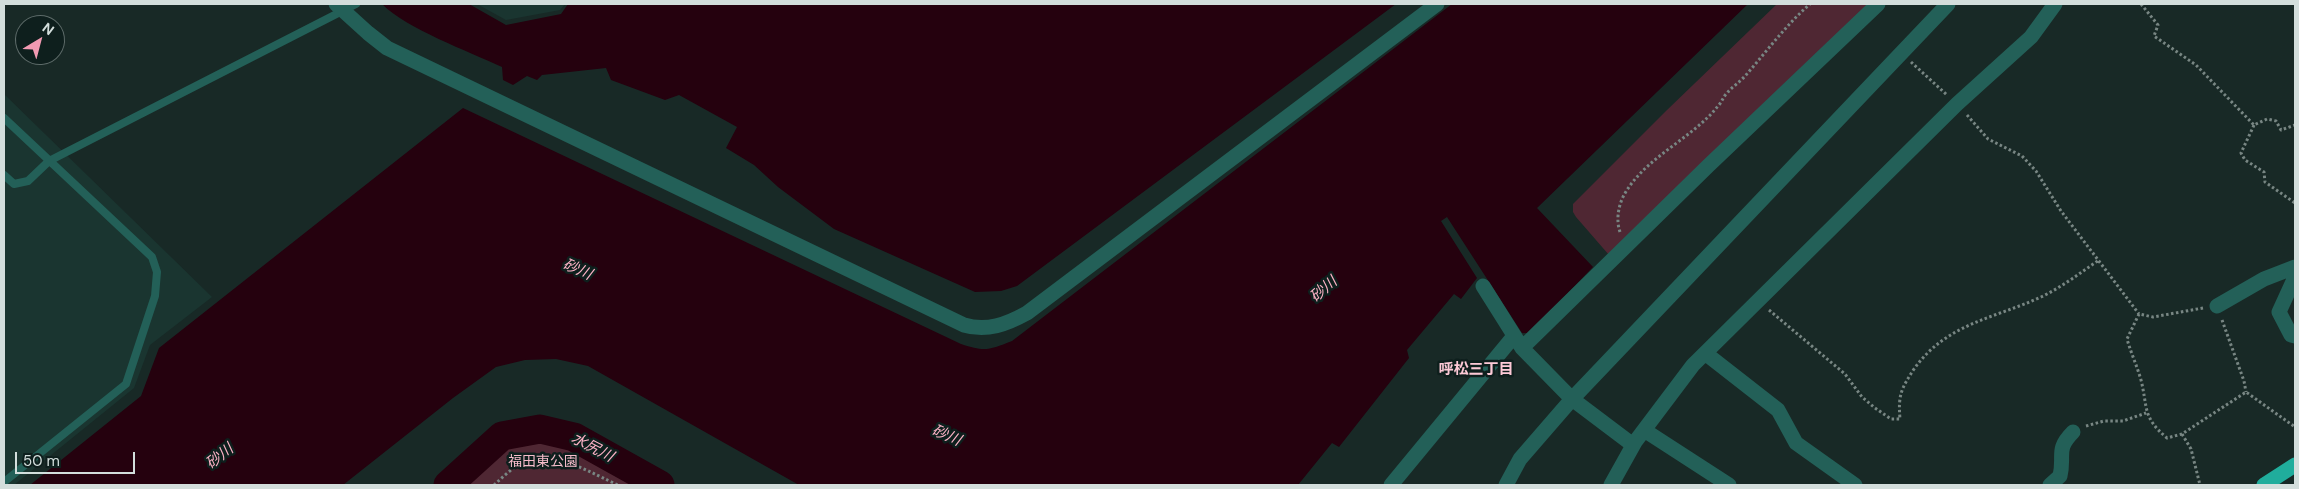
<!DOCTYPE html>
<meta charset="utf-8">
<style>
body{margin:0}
#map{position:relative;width:2299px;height:489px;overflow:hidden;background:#182926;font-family:"DM Sans",sans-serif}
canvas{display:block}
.frame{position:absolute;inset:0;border:5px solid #d3dedc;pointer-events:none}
.north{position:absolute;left:15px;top:15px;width:50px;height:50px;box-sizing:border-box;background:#0e1f1d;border:1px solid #5d6b69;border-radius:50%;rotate:37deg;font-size:14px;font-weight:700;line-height:20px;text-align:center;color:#d3dedc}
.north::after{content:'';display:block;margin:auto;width:18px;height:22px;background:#f19ab2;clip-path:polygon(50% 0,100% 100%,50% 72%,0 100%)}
.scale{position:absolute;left:15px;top:452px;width:120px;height:22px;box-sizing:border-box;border:2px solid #d3dedc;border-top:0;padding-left:6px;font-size:15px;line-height:18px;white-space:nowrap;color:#d3dedc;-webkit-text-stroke:4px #0e1f1d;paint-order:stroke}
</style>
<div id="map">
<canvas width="2299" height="489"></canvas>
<div class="frame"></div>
<div class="north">N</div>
<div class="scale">50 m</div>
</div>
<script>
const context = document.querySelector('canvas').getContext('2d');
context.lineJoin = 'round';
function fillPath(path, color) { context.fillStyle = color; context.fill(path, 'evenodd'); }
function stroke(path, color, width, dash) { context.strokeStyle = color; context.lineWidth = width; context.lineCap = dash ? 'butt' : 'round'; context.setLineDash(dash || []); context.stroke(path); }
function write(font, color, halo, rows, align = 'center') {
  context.font = font + ' "DM Sans","Noto Sans JP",sans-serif'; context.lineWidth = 5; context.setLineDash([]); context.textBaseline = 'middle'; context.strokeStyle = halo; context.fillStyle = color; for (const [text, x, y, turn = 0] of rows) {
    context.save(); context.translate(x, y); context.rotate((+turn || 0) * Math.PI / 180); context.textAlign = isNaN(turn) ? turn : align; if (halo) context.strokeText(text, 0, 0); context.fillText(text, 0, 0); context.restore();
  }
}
const built = new Path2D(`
 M477 4H565L560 10 506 20Z
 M4 94 212 297 150 345 134 388 14 485H4Z`);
const green = new Path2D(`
 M1777 4H1874L1609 255 1576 217 1573 212V204L1667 110Z
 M556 438 640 485H466C480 467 502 446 525 440 534 437 547 439 556 438Z`);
const water = new Path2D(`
 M382 4H469L506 25 561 14 568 4H1396L1017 286 1001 291 975 292 834 229 778 187 754 165 726 148 737 127 679 95 665 100 611 80 606 68 542 75 537 80 527 76 513 85 503 80 502 67C468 51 407 29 382 4Z
 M1452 4H1748L1537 208 1593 267 1529 333H1522L1447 217 1441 221 1477 278 1461 299 1454 294 1407 350 1409 358 1339 447 1332 443 1298 485H799L588 366 556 359 525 360 496 367 453 398 343 485H30L141 396 159 348 463 108 961 344C985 352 989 350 1012 341Z`);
const river = new Path2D(`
 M448 485 502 436 540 429 574 437 660 485`);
const path = new Path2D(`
 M2141 4 2158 25 2154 36 2196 65 2254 125 2267 119 2276 121 2281 130 2295 125
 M1911 62 1947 95
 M1967 115 1988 139 2022 156 2036 171 2061 211 2139 314
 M2254 125 2241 153 2245 160 2264 172 2265 182 2295 203
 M1620 232C1616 221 1618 206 1624 195 1645 157 1692 139 1718 106 1722 102 1723 97 1727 93 1732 87 1740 82 1746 75 1767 51 1786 25 1810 4
 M2203 308 2153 317 2139 314 2127 339C2131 353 2137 366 2141 380 2148 408 2142 417 2167 438L2182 434 2246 392 2295 427
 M1769 310 1845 374 1862 397 1875 408 1891 419H1900C1898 395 1901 389 1914 369 1947 323 1993 319 2041 297 2062 287 2080 273 2099 260
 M2222 320 2244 381 2246 392
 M2086 426 2104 421H2123L2146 413
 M2182 434 2191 449 2200 485
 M494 485C504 476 515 465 528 460 552 449 595 475 618 485`);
const lane = new Path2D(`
 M4 118 152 257 157 272 155 296 126 384 4 482
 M4 175 14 184 28 181 49 161 356 4`);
const street = new Path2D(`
 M336 4 368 33 387 48 964 325C987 332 1007 324 1027 313L1437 4
 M2295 277 2279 312 2291 335 2295 336
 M1483 286 1522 348 1572 399 1633 445
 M2217 306 2264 279 2295 267
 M1522 348 1708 166 1878 4
 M1705 353 1778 410 1796 443 1855 485
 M1644 430 1729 485
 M1391 485 1514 336
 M1506 485 1520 459 1572 399 1948 4
 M1611 485 1635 442 1693 365 1957 104 2031 37 2055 4
 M2050 485 2060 476C2065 455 2055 450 2073 432`);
const highway = new Path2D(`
 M2264 485 2295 465`);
const parkNames = [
 ["福田東公園",543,462]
];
const waterNames = [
 ["砂川",577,270,24],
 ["砂川",1324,290,-41],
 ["砂川",946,436,24],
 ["水尻川",592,448,27],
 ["砂川",220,457,-39]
];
const neighbourhoodNames = [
 ["呼松三丁目",1476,370]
];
fillPath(built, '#1a3530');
fillPath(green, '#4f2733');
fillPath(water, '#25010e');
stroke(river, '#25010e', 29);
stroke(path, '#788683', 3, [2.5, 2.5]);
stroke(lane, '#236058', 8);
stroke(street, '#236058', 15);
stroke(highway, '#20ad9c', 15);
write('14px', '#f5bcca', '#0e1f1d', parkNames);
write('italic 15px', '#fdb2c6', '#0e1f1d', waterNames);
write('bold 15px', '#fcc9d6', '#0e1f1d', neighbourhoodNames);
</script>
